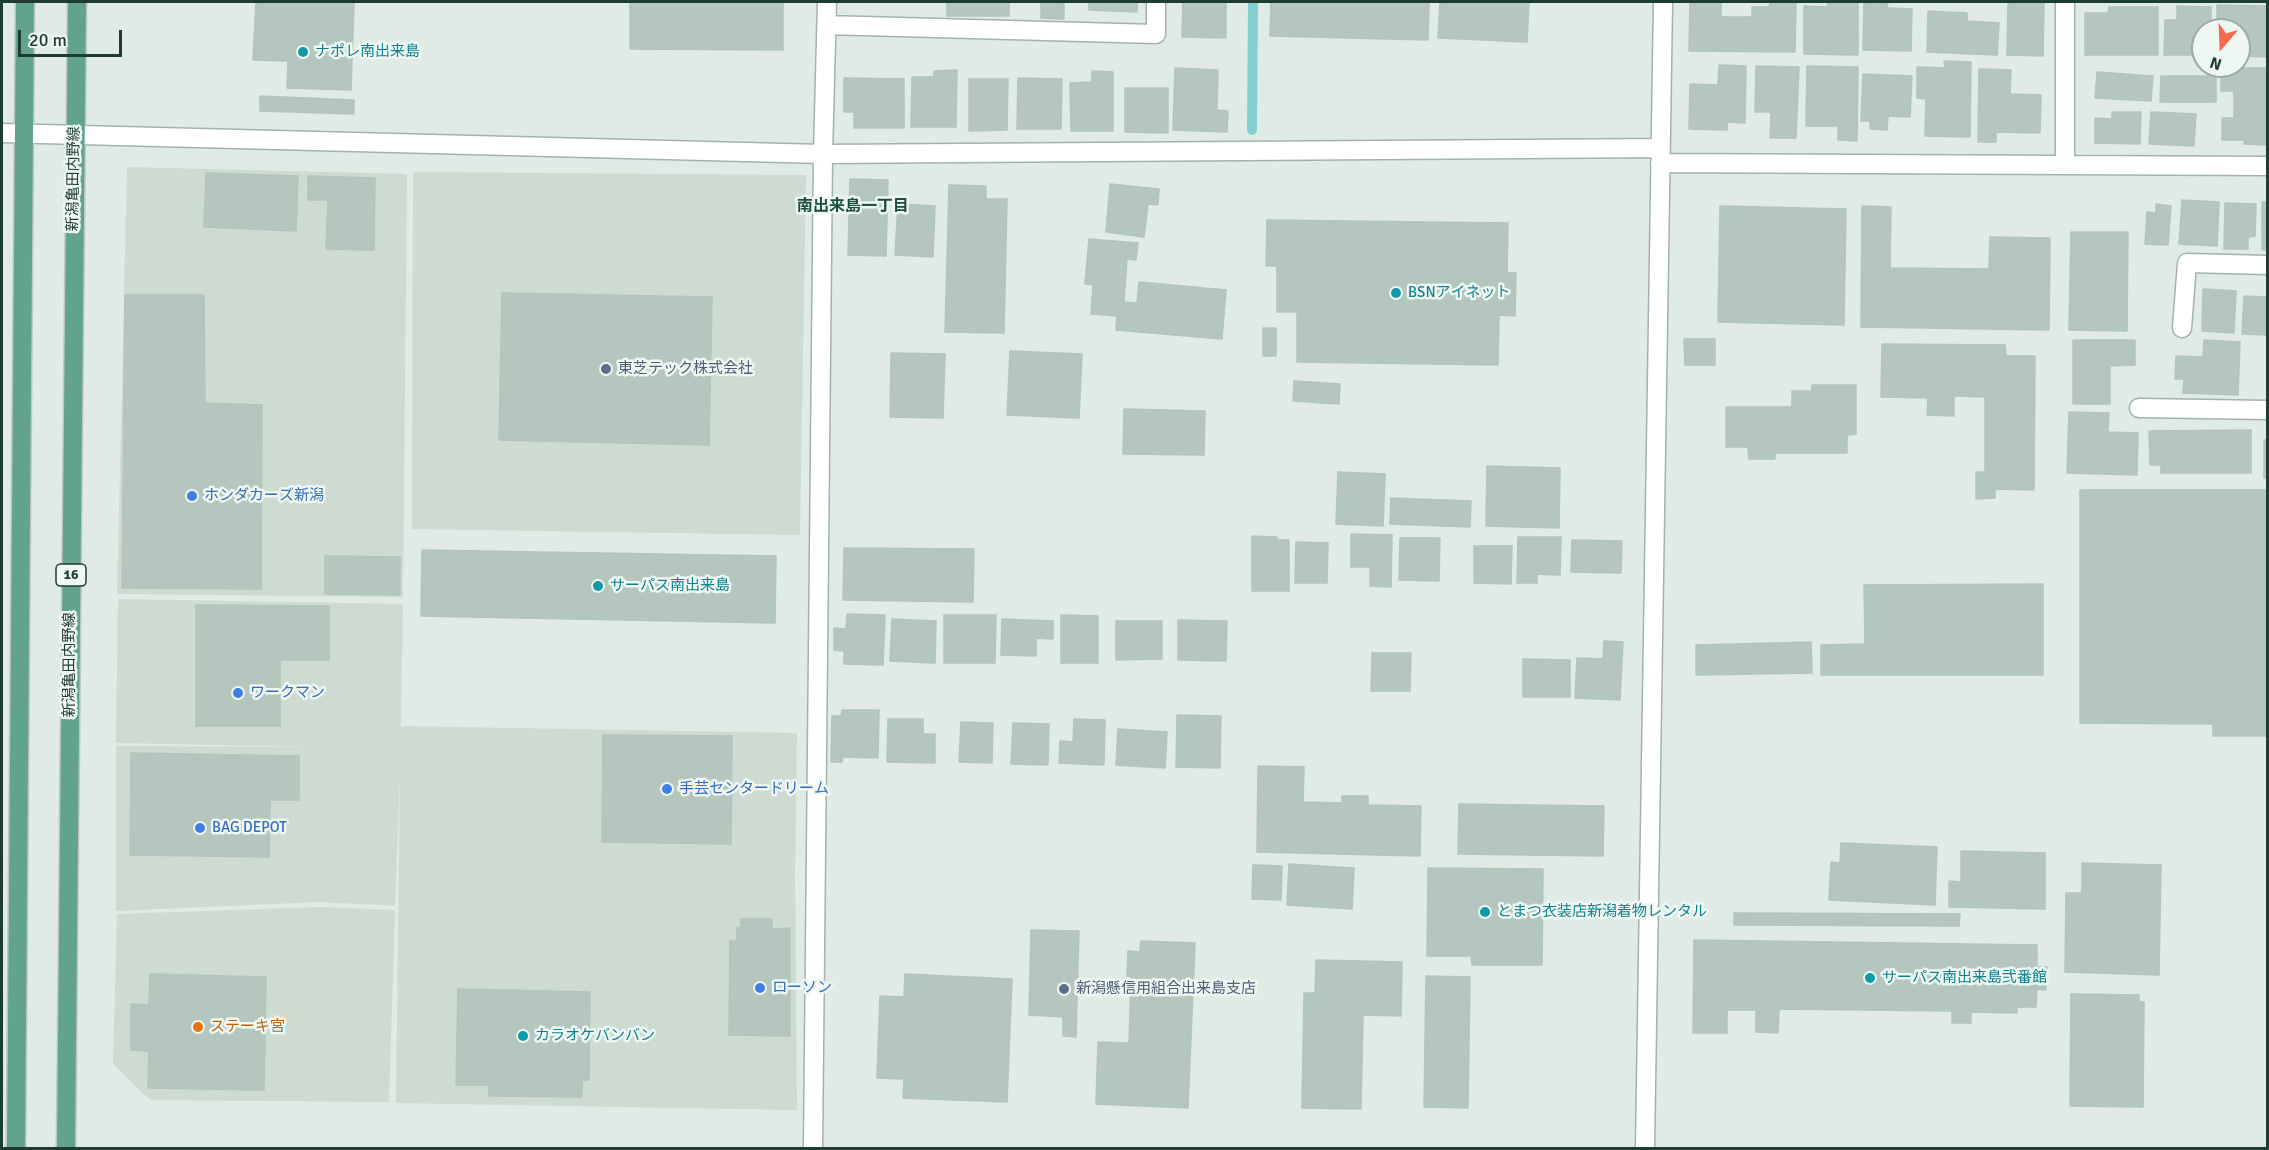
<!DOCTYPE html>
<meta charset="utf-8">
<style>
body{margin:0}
#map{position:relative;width:2269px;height:1150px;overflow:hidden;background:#dfebe4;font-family:Signika,sans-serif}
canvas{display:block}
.frame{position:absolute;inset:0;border:3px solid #1f3c31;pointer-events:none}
.north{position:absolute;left:2191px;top:18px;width:60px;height:60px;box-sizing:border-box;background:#eff7f2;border:2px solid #9caca5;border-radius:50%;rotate:199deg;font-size:16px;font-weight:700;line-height:24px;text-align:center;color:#1f3c31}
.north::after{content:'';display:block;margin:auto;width:21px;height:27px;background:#f9684f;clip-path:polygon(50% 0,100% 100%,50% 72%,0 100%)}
.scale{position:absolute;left:18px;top:30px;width:104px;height:27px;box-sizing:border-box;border:3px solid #1f3c31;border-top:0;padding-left:8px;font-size:18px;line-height:21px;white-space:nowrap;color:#1f3c31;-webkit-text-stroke:4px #eff7f2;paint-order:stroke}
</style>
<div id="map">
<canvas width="2269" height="1150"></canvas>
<div class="frame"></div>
<div class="north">N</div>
<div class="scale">20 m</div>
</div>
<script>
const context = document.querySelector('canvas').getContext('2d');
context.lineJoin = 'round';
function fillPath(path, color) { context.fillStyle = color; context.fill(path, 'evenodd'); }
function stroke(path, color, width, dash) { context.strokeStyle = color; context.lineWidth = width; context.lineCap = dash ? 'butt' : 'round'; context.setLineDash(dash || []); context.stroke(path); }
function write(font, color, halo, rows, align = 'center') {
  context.font = font + ' Signika,"Noto Sans JP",sans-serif'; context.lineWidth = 5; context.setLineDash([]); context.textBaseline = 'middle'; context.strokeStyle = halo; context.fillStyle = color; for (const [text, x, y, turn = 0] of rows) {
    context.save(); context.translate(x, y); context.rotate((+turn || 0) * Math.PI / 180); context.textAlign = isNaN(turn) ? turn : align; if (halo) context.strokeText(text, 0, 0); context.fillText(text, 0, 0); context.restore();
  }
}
const built = new Path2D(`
 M127 167 407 174 403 597 117 594Z
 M413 172 806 175 800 535 412 529Z
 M118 599 403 604 401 726 797 733 795 874 797 1110 396 1103 400 773 395 906 320 902 116 911V746L319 747 116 743Z
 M321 907 395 910 389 1102 150 1100 113 1064 117 914Z`);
const stream = new Path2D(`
 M1252 130 1253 2`);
const building = new Path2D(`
 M256 2H354L351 90 287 88 288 61 253 60Z
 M630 2H783V50L630 49Z
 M947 2H1009V16H947Z
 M1041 2H1064V19L1041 18Z
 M1089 2H1137V12L1089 10Z
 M1183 2H1226V38L1182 37Z
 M1271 2H1429L1428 40 1270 36Z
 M1440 2H1529L1527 42 1438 38Z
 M1690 2H1721V17H1752V7H1769L1770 2H1796L1795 52 1689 51Z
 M1828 2H1858V55L1804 54V6L1827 7Z
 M1864 2H1888L1887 8 1912 9 1911 51 1863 50Z
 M2008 2H2044L2043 56 2007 55Z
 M2217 5 2268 6V57L2239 56V30H2217Z
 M2177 6 2211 7V30H2203V55H2164L2165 20H2177Z
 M2109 7H2158V55H2085V13H2108Z
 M1928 11 1967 13V21L1999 23 1997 55 1927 52Z
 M1944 61 1971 62 1970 137 1925 136 1926 99 1917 98V67L1945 68Z
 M1719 65 1746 66 1745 123 1727 122V130L1689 129 1690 84 1718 85Z
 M1756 66 1799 67 1796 138H1770L1771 112H1755Z
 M1807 66 1858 67 1857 141 1838 140V126H1806Z
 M1175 68 1218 70 1217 110 1228 111 1227 132 1173 130Z
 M2221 68H2266L2265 145 2244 144V140H2222V118H2234V91H2221Z
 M1979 69 2011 70 2010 94 2041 95 2040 133 1996 132V142H1978Z
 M957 70 956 127H911L912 77H934V71Z
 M1092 71 1113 72V131H1071L1070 83 1092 82Z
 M2097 72 2153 76 2151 101 2095 98Z
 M1863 74 1912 76 1910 117 1888 116 1887 130 1870 129V121H1861Z
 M2161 76H2216V102H2160Z
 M844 78 904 79V128H854V112H844Z
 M1018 78 1062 79 1061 129H1017Z
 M969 79H1008L1007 130 969 131Z
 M1125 88H1168V133L1125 132Z
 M260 96 354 100V114L260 111Z
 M2112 112H2141L2140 144 2095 143V118L2112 119Z
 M2151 112 2196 114 2194 146 2149 144Z
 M206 173 298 176 296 231 204 227Z
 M308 176 375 178 374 250 326 249 328 200H308Z
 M850 179 888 180 886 256 848 255Z
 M1110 184 1159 189 1158 205 1148 204 1144 237 1106 232Z
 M949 185 986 186V199H1007L1004 333 945 332Z
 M2182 200 2219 202 2217 246 2179 244Z
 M2262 202H2268V250H2262Z
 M2225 203 2256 204 2255 236 2248 237V249H2224Z
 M898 204 935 206 933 257 895 255Z
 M2156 204 2171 206 2168 245 2145 244 2147 212 2156 213Z
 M1720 206 1846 209 1844 325 1718 322Z
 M1862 206 1891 207 1890 268 1989 269 1990 237 2050 238 2049 330 1861 327Z
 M1267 220 1508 223 1507 273H1516L1515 316 1499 315 1498 365 1297 362V312H1277V266H1266Z
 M2071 232H2128L2127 331 2069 330Z
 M1089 239 1138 243 1136 260 1127 259 1124 302 1137 303 1139 282 1226 290 1222 339 1116 330 1117 316 1091 314 1093 285 1085 284Z
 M2203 289 2236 291 2234 333 2202 331Z
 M502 293 712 297 709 445 499 440Z
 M125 295H204L205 403 262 405 261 589 122 588Z
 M2244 296 2268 297V335L2242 334Z
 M1263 328H1276V356H1263Z
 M1684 339H1715V365H1685Z
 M2073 340H2135V365L2110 366V404H2073Z
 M2204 340 2240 342 2238 395 2183 393 2184 379H2175L2176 356 2203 357Z
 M1882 344 2005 345 2006 356H2035L2034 490 1995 489V498L1976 499V472H1985V397L1954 396V416L1927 415 1928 398 1881 397Z
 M1010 351 1082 354 1079 418 1007 415Z
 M891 353 945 354 943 418 890 417Z
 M1294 381 1340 384 1339 404 1293 401Z
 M1812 385H1856V434L1847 435V453H1775V459H1749L1748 447H1726V407H1792V391H1812Z
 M1124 409 1205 411 1204 455 1123 454Z
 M2069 412 2109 413 2108 432 2138 433 2137 475 2067 473Z
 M2251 430V473H2161V465H2150L2149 431Z
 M2264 440H2268V478H2264Z
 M1487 466 1560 468 1559 528 1486 526Z
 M1338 472 1385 474 1383 526 1336 524Z
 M2080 490H2268V736H2213V724L2080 723Z
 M1391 498 1471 501 1470 527 1390 524Z
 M1351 534 1392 535 1391 587 1370 586V567H1351Z
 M1252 536 1277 537V540H1289V591H1252Z
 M1518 537H1561L1560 575 1537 574V583H1517Z
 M1400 538H1440L1439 581 1399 580Z
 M1572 540 1622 541 1621 573 1571 572Z
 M1296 542 1328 543 1327 583H1295Z
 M1474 546H1512L1511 584 1474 583Z
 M844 548 974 549 973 602 843 600Z
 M422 550 776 556 775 623 421 616Z
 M325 556 400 557V595L325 594Z
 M2043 584V675H1821V645L1865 644 1864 585Z
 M196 605 329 606V660H280V726H196Z
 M847 614 885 615 883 665 844 664V651L834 650V628L846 629Z
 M944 615H996L995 663H944Z
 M1061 615 1098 616V663H1061Z
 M892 619 936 621 935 663 890 661Z
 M1002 619 1053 621V639L1036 638V656L1001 655Z
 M1178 620 1227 621 1226 661 1178 660Z
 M1116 621H1162V659L1116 660Z
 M1604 641 1623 642 1620 700 1575 698 1577 658 1603 659Z
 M1811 642 1812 673 1696 675V645Z
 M1372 653H1411L1410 691H1371Z
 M1523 659 1570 660V697H1523Z
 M842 710H879L878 758 843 757 842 762H831L832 716H841Z
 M1177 715 1221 716 1220 768 1176 767Z
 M888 719H923V734H935V763L887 762Z
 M1074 719 1105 720 1104 765 1059 763 1060 741 1073 742Z
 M961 722 993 723 992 763 959 762Z
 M1013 723 1049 724 1048 765 1011 764Z
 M1118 729 1167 732 1165 768 1116 765Z
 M603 735 732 736 731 844 602 842Z
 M131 753 299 756V800H270L269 857 130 855Z
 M1258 766 1304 767 1303 802 1342 803V796H1368V805L1421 806 1420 856 1257 852Z
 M1459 804 1604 806 1603 856 1458 854Z
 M1841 843 1937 847 1935 905 1829 900 1831 862 1840 863Z
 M1961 851 2045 853V909L1949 907V881L1961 882Z
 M2082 863 2161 865 2159 975 2065 972 2066 893H2082Z
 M1289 864 1354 868 1352 909 1287 905Z
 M1253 865 1282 866 1281 900 1252 899Z
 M1428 868 1543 869 1542 965H1472L1471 956H1427Z
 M1734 913 1960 914 1959 926 1734 925Z
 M741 919H772V929L790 928V1036L729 1035 730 941H737V928H741Z
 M1031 930 1079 931 1076 1037 1063 1036V1017L1029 1015Z
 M1694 940 2037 945V967H2047L2046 990 2037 989 2036 1007H2017V1013L1971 1012V1023H1952V1011L1779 1009 1778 1033 1756 1032V1010H1727V1033H1693Z
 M1141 941 1195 943 1188 1108 1096 1104 1098 1042 1129 1043 1131 976H1127L1128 951 1140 952Z
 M1316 960 1402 962 1401 1016 1363 1015 1361 1109 1302 1108 1304 993H1315Z
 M150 974 266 977 264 1090 148 1088 149 1051 131 1050V1004L149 1005Z
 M905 974 1012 979 1007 1102 903 1098 904 1079 877 1078 880 996 904 997Z
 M1426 976 1470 977 1468 1108 1424 1107Z
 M458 989 590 992 589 1080H582V1097L489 1096V1085H456Z
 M2071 994 2139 995V1002H2144L2143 1107 2070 1106Z`);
const minor = new Path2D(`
 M2065 2V164
 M826 25 1156 34V2
 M2 133 823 154 1661 148
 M1660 163 2268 166
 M2182 328 2187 263 2268 265
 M2139 408 2268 410
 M813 1148 823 154 827 2
 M1645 1148 1663 2`);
const major = new Path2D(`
 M16 1148 25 2
 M66 1148 77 2`);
const markers = [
 [303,52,6,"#0f9aa8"],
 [1396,293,6,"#0f9aa8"],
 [606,369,6,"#5c6f8a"],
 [192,496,6,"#3f7fe0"],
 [598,586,6,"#0f9aa8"],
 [238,693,6,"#3f7fe0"],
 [667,789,6,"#3f7fe0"],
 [200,828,6,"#3f7fe0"],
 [1485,912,6,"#0f9aa8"],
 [1870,978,6,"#0f9aa8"],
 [760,988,6,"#3f7fe0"],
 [1064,989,6,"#5c6f8a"],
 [198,1027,6,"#e8710a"],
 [523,1036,6,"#0f9aa8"]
];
const shields = [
 [71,575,30]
];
const shieldNames = [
 ["16",71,575]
];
const cultureNames = [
 ["ナポレ南出来島",315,52],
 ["BSNアイネット",1408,293],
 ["サーパス南出来島",610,586],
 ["とまつ衣装店新潟着物レンタル",1497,912],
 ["サーパス南出来島弐番館",1882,978],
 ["カラオケバンバン",535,1036]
];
const streetNames = [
 ["新潟亀田内野線",74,179,-89],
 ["新潟亀田内野線",70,665,-90]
];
const serviceNames = [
 ["東芝テック株式会社",618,369],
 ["新潟懸信用組合出来島支店",1076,989]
];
const shopNames = [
 ["ホンダカーズ新潟",204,496],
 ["ワークマン",250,693],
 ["手芸センタードリーム",679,789],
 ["BAG DEPOT",212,828],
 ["ローソン",772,988]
];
const foodNames = [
 ["ステーキ宮",210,1027]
];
const neighbourhoodNames = [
 ["南出来島一丁目",853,207]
];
fillPath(built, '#cddbd3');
stroke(stream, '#83cfd4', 10);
fillPath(building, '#b4c6bd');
stroke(building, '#b1c5bb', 1.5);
stroke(minor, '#a2b3ab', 21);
stroke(major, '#c0c8c5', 21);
stroke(minor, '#fff', 18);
stroke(major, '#61a38c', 18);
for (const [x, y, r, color] of markers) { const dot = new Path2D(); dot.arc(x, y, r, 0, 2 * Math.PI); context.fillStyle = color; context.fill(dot); stroke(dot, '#eff7f2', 2); }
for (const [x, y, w] of shields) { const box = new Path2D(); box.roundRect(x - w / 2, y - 11, w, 22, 4.5); context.fillStyle = '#eff7f2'; context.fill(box); stroke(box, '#1f3c31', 1.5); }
write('bold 14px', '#1f3c31', null, shieldNames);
write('15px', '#0d838f', '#eff7f2', cultureNames, 'left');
write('15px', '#1f3c31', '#eff7f2', streetNames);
write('15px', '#4e5e75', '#eff7f2', serviceNames, 'left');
write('15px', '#366cbe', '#eff7f2', shopNames, 'left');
write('15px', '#c56008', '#eff7f2', foodNames, 'left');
write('bold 16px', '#1a4e3d', '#eff7f2', neighbourhoodNames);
</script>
